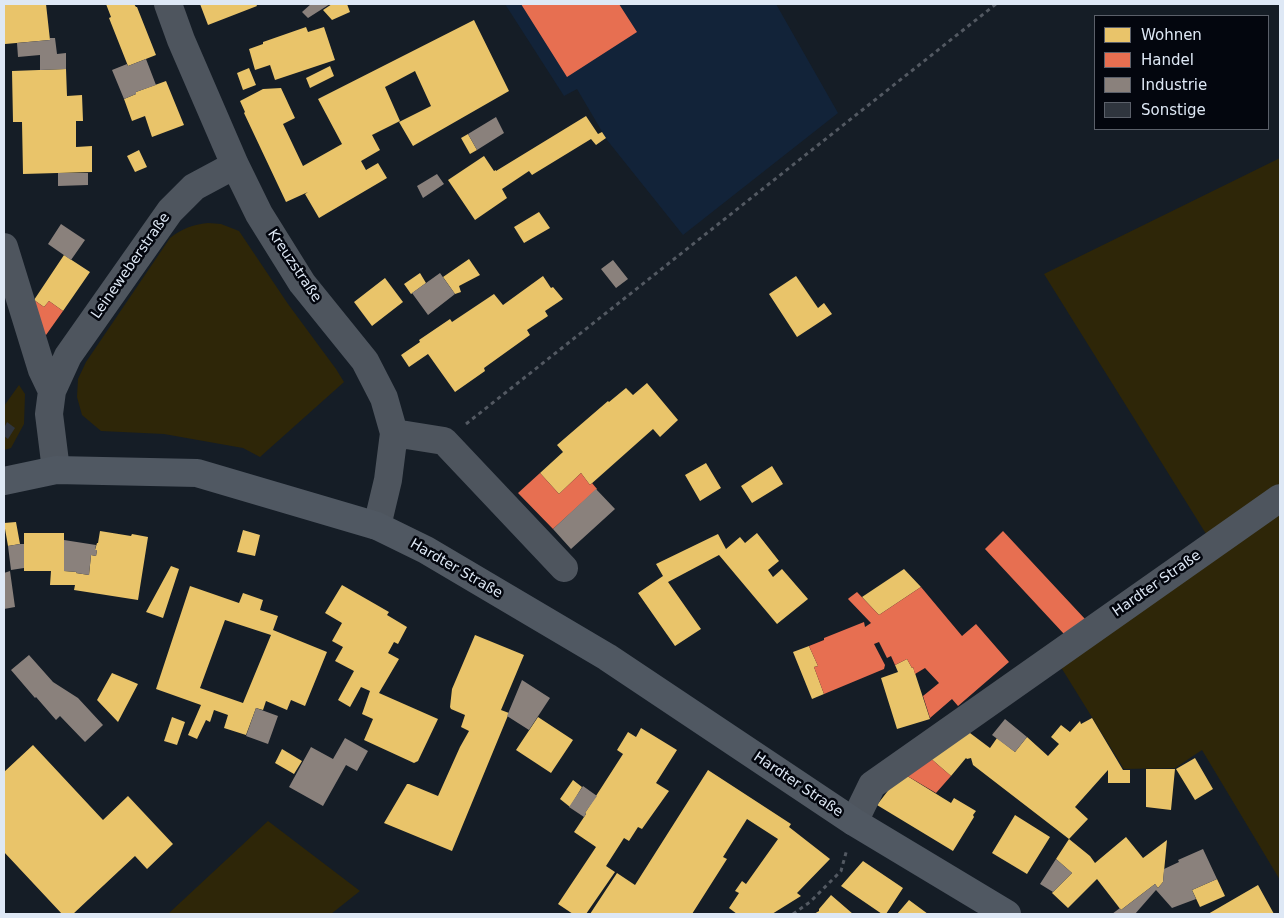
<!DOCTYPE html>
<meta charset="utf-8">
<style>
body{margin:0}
#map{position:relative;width:1284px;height:918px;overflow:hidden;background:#151d26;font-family:"DejaVu Sans",sans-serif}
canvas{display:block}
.frame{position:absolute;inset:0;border:5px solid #dee8f5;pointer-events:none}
.legend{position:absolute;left:1094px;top:15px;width:175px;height:115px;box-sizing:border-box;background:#03060e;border:1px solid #5b606a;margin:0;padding:6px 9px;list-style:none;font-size:15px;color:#dee8f5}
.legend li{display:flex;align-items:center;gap:10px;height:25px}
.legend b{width:25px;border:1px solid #5b606a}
</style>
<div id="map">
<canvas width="1284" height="918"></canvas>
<div class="frame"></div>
<ul class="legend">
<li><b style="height:14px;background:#e9c46a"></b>Wohnen</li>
<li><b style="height:14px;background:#e76f51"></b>Handel</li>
<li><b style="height:14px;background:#8a817c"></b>Industrie</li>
<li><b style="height:14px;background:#2f353e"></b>Sonstige</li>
</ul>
</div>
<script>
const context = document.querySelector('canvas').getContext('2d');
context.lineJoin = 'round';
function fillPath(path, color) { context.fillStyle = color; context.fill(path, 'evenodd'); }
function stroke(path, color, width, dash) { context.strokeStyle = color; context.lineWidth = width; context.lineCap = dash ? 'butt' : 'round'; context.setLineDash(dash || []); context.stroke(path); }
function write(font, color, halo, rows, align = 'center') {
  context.font = font + ' "DejaVu Sans",sans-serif'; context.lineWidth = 5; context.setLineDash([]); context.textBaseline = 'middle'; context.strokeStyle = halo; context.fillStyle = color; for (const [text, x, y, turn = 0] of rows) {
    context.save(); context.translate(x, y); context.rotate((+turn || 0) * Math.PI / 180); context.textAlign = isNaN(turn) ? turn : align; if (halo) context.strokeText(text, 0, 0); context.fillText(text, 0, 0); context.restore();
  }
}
const built = new Path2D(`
 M505 4H776L838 113 683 235 607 140 577 89 564 96Z`);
const green = new Path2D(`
 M1280 158V486L1208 537 1044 274Z
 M208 223 221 224 239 231 288 304 336 369 344 382 260 457 243 448 164 434 101 431 82 415 77 397 78 379 86 362 170 238C183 228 192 225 208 223Z
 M19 385 25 394 24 424 11 448 4 450V406Z
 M1280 508V880L1202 750 1175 768 1124 769 1059 664Z
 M268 821 360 891 331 914H168Z`);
const homes = new Path2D(`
 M4 4H46L50 40 5 44Z
 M106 4H134L136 7H137L156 55 128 66 109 18 111 17Z
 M200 4H256L257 6 208 25Z
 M332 4H347L350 12 332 20 323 10Z
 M474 20 509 91 413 146 399 122 431 106 415 71 385 87 400 121 372 135 380 150 361 161 366 170 378 163 387 178 319 218 305 194 308 192 286 202 244 113 245 112 240 101 263 89 281 88 295 118 283 124 303 166 342 144 318 99Z
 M306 27 308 32 324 27 335 60 275 80 270 65 255 70 249 49 263 44V42Z
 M330 66 334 76 310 88 306 78Z
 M249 68 256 85 243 90 237 73Z
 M66 69 67 96 82 95 83 121H76V147L92 146V172L23 174 22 122H13L12 71Z
 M166 81 184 125 152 137 145 116 132 121 124 99 136 94V92Z
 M586 116 598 134 602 132 606 138 596 145 591 139 532 175 529 171 502 189 507 198 475 220 448 180 484 156 494 171 496 170V171Z
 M468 134 477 150 470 154 461 138Z
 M139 150 147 167 135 172 127 156Z
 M539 212 550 228 524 243 514 227Z
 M64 255 90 272 63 311 49 301 44 307 34 300Z
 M469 259 480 275 459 286 461 292 455 294 443 277Z
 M420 273 426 283 411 294 404 284Z
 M543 276 551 288 553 287 563 299 545 311 548 316 527 330 530 335 484 368 485 371 455 392 428 354 409 367 401 355 420 342 419 340 450 319 452 322 494 294 503 305Z
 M796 276 818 308 824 303 832 314 797 337 769 294Z
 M385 278 403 302 372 326 354 302Z
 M647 383 678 420 660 437 653 429 590 485 581 473 559 494 540 473 563 452 557 445 608 401 609 402 626 388 633 395Z
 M706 463 721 488 700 501 685 475Z
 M772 466 783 484 752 503 741 486Z
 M16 522 20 544 8 546 4 523Z
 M243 530 260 535 255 556 237 552Z
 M100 531 131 536 132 534 148 537 138 600 74 590 75 585H50L51 571H24V533H64V571L77 572 76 573 89 575 91 555 96 556 97 550H95L97 543H98Z
 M757 533 779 561 768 570 773 577 782 569 808 599 777 624 719 555 668 582 701 629 675 646 638 593 663 576 656 564 718 534 726 549 740 537 745 543Z
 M171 566 179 569 163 618 146 612Z
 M904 569 921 587 879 615 862 597Z
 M342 585 389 612 387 615 407 627 398 644 394 642 388 653 399 659 379 693 438 719 418 761 414 763 364 740 373 719 362 714 370 691 361 687 350 707 338 700 354 671 335 661 343 647 332 641 342 623 325 613Z
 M190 586 239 603 243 593 263 600 260 610 278 616 273 630 327 652 305 706 291 700 287 710 266 701 263 710 256 708 246 735 224 728 228 715 214 710 210 722 206 720 197 739 188 735 201 705 156 689ZM225 620 271 635 243 703 200 688Z
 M475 635 524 655 501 710 509 713 452 851 384 823 407 784H409L438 796 460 747 469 731 461 727 465 715 451 709 450 707 452 689Z
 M809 646 818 666 814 667 824 694 812 699 793 652Z
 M907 659 912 668 913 667 930 719 897 729 881 678 898 672 895 665Z
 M112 673 138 684 118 722 97 700Z
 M172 717 185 722 177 745 164 741Z
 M538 717 573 740 551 773 516 750Z
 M1092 718 1123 770H1130V783H1108V770L1075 807 1088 819 1069 839 973 765 971 758 967 759 966 758 951 776 929 757 966 730 990 748 997 738 1015 752 1027 737 1048 756 1059 744 1051 737 1061 725 1070 732 1080 721 1081 724Z
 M641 728 677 750 656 783 669 791 642 829 638 827 629 841 624 838 606 866 615 872 586 914H573L558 904 596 847 574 832 586 814 585 813 623 754 617 750 628 732 636 737Z
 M33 745 103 820 128 796 173 844 147 869 135 856 73 914H62L4 852V772Z
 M282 749 302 761 294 774 275 763Z
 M1195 758 1213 789 1195 800 1176 769Z
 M1146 769H1175L1171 810 1146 807Z
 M708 770 791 824 789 827 830 859 797 893 801 896 772 914H737L729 908 739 893 735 891 742 881 746 884 778 839 747 819 723 857 727 859 692 914H590L617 873 635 885Z
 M904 774 951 803 954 798 976 811 973 815 974 817 953 851 877 805 897 779Z
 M573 780 582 787 570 807 560 799Z
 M1015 815 1050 837 1027 874 992 853Z
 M1126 837 1143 858 1167 840 1163 882 1158 888 1155 884 1121 910 1097 879 1068 908 1052 893 1072 873 1056 859 1069 839 1090 856 1095 863Z
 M863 861 903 888 886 914H882L841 886Z
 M1217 879 1225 896 1200 907 1192 890Z
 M1258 885 1274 914H1208Z
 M831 895 853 914H814L819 911V909Z
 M909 900 928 914H897Z`);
const shops = new Path2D(`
 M521 4H619L637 32 567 77Z
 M34 300 44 307 49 301 63 311 46 335 33 326Z
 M540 473 559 494 581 473 590 485 592 483 597 489 553 529 518 493Z
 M1003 531 1085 619 1064 634 985 549Z
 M921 587 962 636 976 624 1009 662 958 706 952 699 930 718 923 696 939 683 925 668 915 674 913 667 912 668 907 659 895 665 891 656 887 658 879 642 874 644 885 665 884 669 824 694 814 667 818 666 809 646 824 640V638L864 622 865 627 871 623 848 599 849 598 857 592 879 615Z
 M929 757 951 776 936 793 904 774Z`);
const industry = new Path2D(`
 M311 4H330L308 18 302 12Z
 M50 38H55L57 54 66 53V69L40 70V55L18 57 17 43 50 40Z
 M146 59 156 85 136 92V94L124 99 112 70 127 64 128 66Z
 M496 117 504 133 477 150 468 134Z
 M58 173H88V185L58 186Z
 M437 174 444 184 423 198 417 186Z
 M61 224 85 240 71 260 48 244Z
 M613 260 628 279 616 288 601 269Z
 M440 273 455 294 428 315 412 293Z
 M596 489 615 509 571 549 553 529Z
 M64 540 96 545 95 550H97L96 556 91 555 89 575 76 573 77 572 64 571Z
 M20 544H24V568L11 570 8 546Z
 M10 571 15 607 4 609V573Z
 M29 655 53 682 78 698 103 725 85 742 60 716 56 720 36 697 35 698 11 670Z
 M522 680 550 698 529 730 507 716Z
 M256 708 278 716 268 744 246 736Z
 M1005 719 1027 737 1015 752 992 735Z
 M345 738 368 751 357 771 346 765 323 806 289 787 311 747 333 759Z
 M583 786 597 796 585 813 586 814 584 817 569 807Z
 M1203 849 1217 879 1192 890 1196 899 1172 908 1156 890 1135 914H1112L1120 908 1121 910 1155 884 1158 888 1163 882 1164 869 1179 862 1178 860Z
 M1056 859 1072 873 1053 892 1040 884Z`);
const building = new Path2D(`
 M7 422 15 428 8 439 4 436V428Z`);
const path = new Path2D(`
 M466 424 996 4
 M793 914 810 902 841 871 847 849`);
const street = new Path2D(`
 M168 4 181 40 235 165 259 214 302 283 365 361 384 398 394 433 388 480 377 526
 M4 247 42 370 52 391
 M394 433 444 441 564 568
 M56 470 49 414 52 391 68 356 170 211 194 187 235 165
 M854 822 872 785 1280 498`);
const secondary = new Path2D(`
 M4 481 56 470 197 473 377 526 426 550 607 657 854 822 1007 914`);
const streetNames = [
 ["Leineweberstraße",131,266,-55],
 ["Kreuzstraße",294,266,56],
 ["Hardter Straße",456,569,30],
 ["Hardter Straße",1157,584,-35],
 ["Hardter Straße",798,785,34]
];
fillPath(built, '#122339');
fillPath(green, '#2e2608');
fillPath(homes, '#e9c46a');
fillPath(shops, '#e76f51');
fillPath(industry, '#8a817c');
fillPath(building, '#2f353e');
stroke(path, '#535962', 3, [4, 4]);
stroke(street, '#4e555e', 28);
stroke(secondary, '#505862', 28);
write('14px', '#dee8f5', '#03060e', streetNames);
</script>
